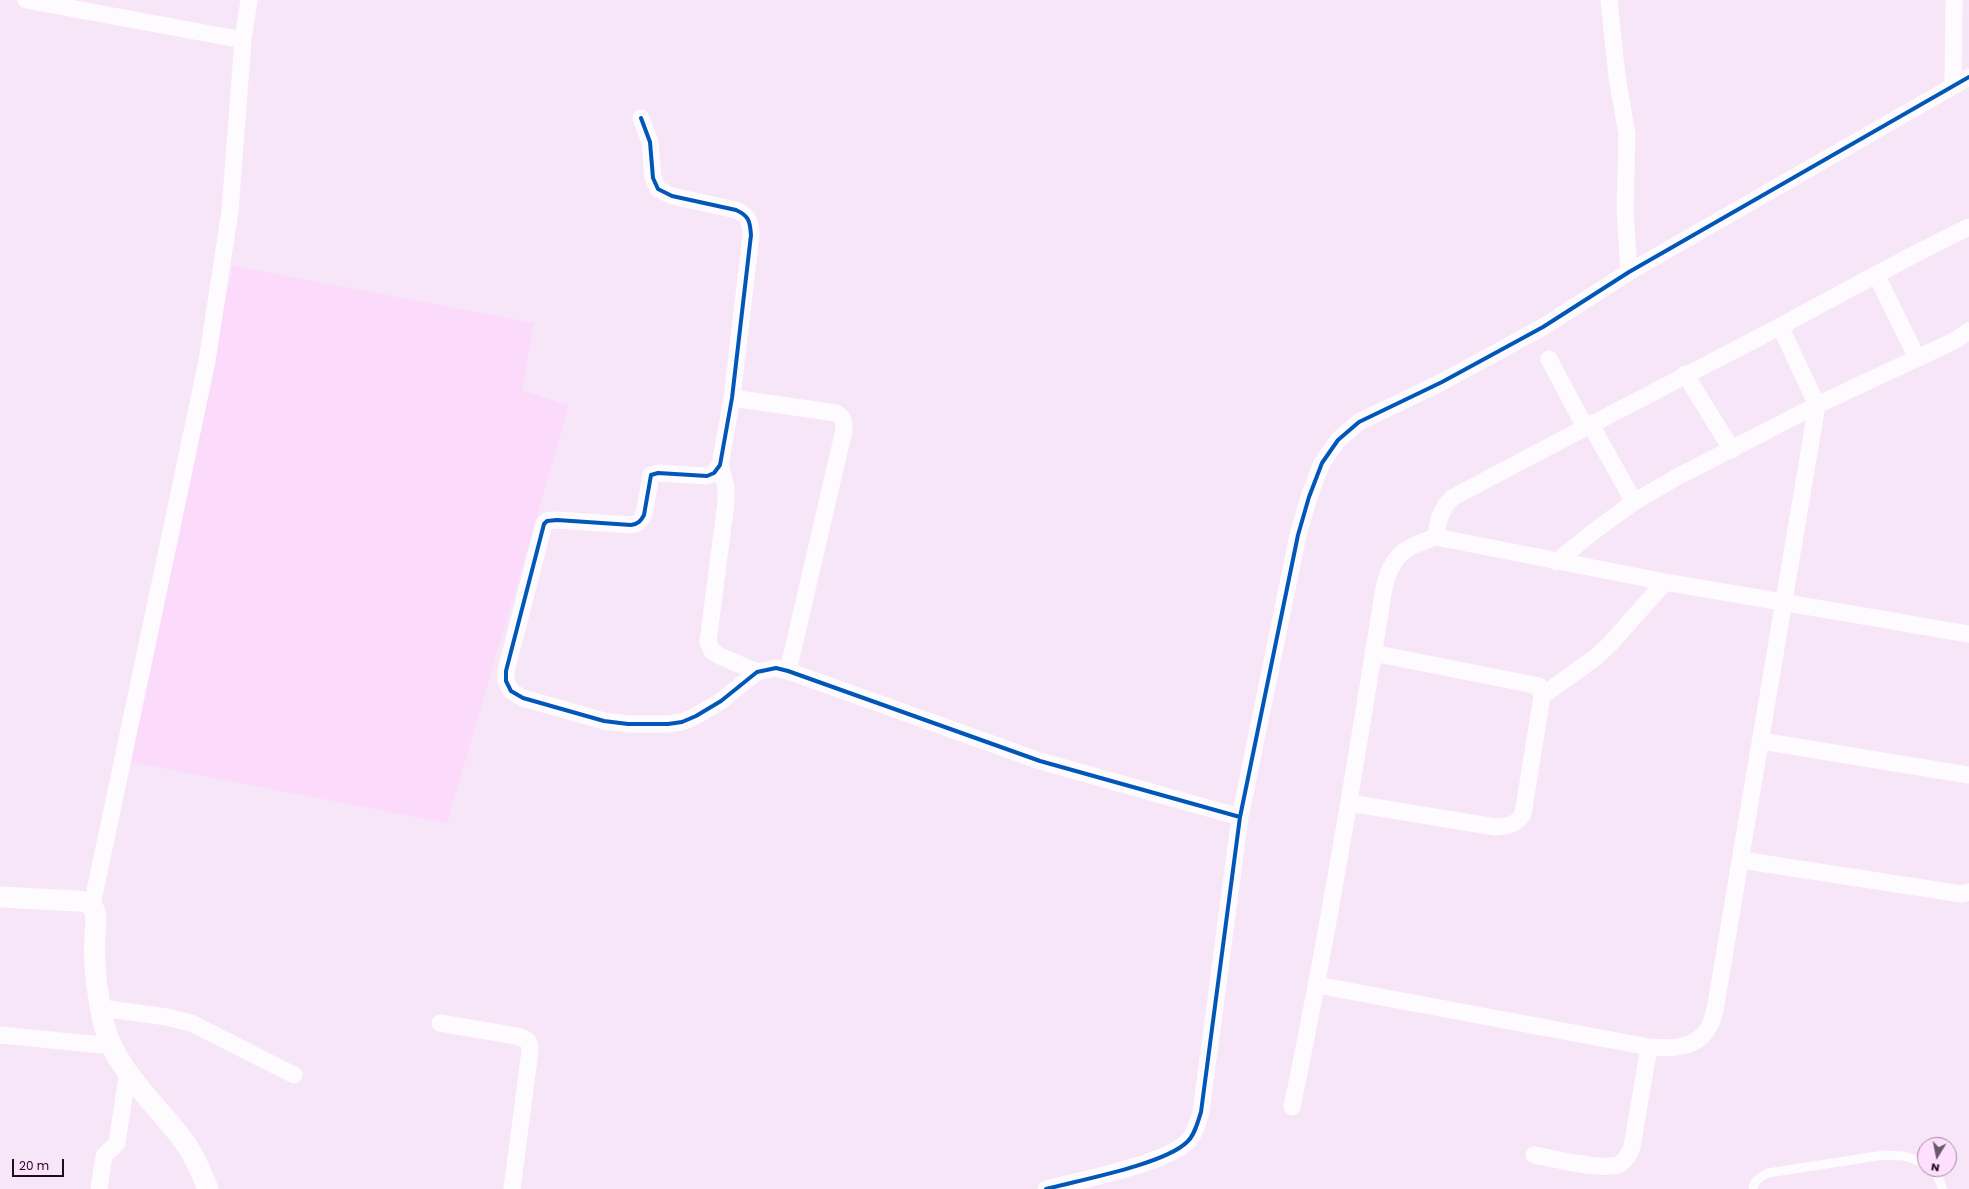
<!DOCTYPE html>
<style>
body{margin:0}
#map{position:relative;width:1969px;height:1189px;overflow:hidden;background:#f7e6f7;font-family:Poppins,sans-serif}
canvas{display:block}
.north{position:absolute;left:1917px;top:1137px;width:40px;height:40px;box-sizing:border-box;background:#fedffe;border:1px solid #a38ba3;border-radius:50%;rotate:190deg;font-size:11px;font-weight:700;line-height:16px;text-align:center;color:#1b0d1b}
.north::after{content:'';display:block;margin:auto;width:14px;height:18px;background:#685968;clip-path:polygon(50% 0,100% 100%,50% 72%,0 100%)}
.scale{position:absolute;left:12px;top:1159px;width:52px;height:18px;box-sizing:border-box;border:2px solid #1b0d1b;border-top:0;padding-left:5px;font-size:12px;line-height:14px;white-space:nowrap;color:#1b0d1b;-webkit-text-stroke:3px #fedffe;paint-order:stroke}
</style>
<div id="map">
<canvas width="1969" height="1189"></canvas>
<div class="north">N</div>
<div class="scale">20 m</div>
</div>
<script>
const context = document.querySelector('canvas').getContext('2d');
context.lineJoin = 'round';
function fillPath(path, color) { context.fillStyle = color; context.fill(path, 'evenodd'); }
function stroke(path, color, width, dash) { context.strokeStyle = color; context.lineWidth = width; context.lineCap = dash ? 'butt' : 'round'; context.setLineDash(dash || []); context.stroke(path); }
const built = new Path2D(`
 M233 266 534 323 522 390 569 406 447 823 126 761Z`);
const service = new Path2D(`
 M1931 1169 1937 1175 1943 1189
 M1753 1189C1754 1180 1761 1177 1768 1173L1884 1155 1904 1156 1925 1163`);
const minor = new Path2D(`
 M26 0 243 40
 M1609 0 1617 77 1627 134 1625 210 1629 272
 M1953 84 1954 0
 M641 118 650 142 653 178 658 189 672 196 736 210C749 216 750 221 751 235L732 398 720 465 714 473 707 476 658 473 651 475 644 515C641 521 638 524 631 525L557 520 547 521 544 524 506 671V681L511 691 523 698 604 721 628 724H668L682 722 696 716 721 701 757 672 776 668 788 671 1040 761 1240 817
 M1876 274 1917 358
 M1549 359 1585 427
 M1685 374 1732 450
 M732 398 836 413C843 417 844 421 844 430L788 671
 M1590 423 1634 502
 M720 465 726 487V502L708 642 712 651 720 656 757 672
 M1436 537C1438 521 1440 510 1452 498 1560 440 1670 384 1779 327 1842 293 1905 258 1969 227
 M1556 562 1593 532 1634 502 1677 477 1817 405 1954 341 1969 331
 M1542 696 1596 657 1610 644 1665 582
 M1761 741 1969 775
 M1349 803 1496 827C1509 826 1516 825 1523 814L1542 696 1539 686 1373 653
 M1741 860 1962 894 1969 892
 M92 905 207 361 230 211 243 40 249 0
 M1317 985 1649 1047C1671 1049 1697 1049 1709 1027 1712 1022 1713 1015 1715 1010L1817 405 1780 326
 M101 1008 167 1017 191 1023 294 1075
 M440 1023 517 1036 527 1040 529 1043 530 1051 512 1189
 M0 1035 112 1046
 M1292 1107C1328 935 1356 761 1384 588 1392 554 1405 547 1436 537L1665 582 1969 634
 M1534 1155C1553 1158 1604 1172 1620 1164 1627 1160 1629 1154 1632 1147L1649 1047
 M99 1189 104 1156 117 1143 128 1071
 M1046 1189C1080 1180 1165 1164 1187 1142 1195 1135 1198 1121 1201 1112L1240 817 1298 535 1309 497 1322 463 1338 440 1359 422 1442 382 1543 327 1629 272 1969 77`);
const tertiary = new Path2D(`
 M0 897 78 901C84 902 90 902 93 908 98 915 95 926 95 935 93 965 97 995 104 1025 115 1069 157 1105 183 1140 194 1155 201 1172 208 1189`);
const cycleway = new Path2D(`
 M641 118 650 142 653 178 658 189 672 196 736 210C749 216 750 221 751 235L732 398 720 465 714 473 707 476 658 473 651 475 644 515C641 521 638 524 631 525L557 520 547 521 544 524 506 671V681L511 691 523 698 604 721 628 724H668L682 722 696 716 721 701 757 672 776 668 788 671 1040 761 1240 817
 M1046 1189C1080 1180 1165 1164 1187 1142 1195 1135 1198 1121 1201 1112L1240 817 1298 535 1309 497 1322 463 1338 440 1359 422 1442 382 1543 327 1629 272 1969 77`);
fillPath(built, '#fbdafb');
stroke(service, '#fefbfe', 9);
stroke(minor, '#fefbfe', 17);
stroke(tertiary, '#fefbfe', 21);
stroke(cycleway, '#0057b8', 4);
</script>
